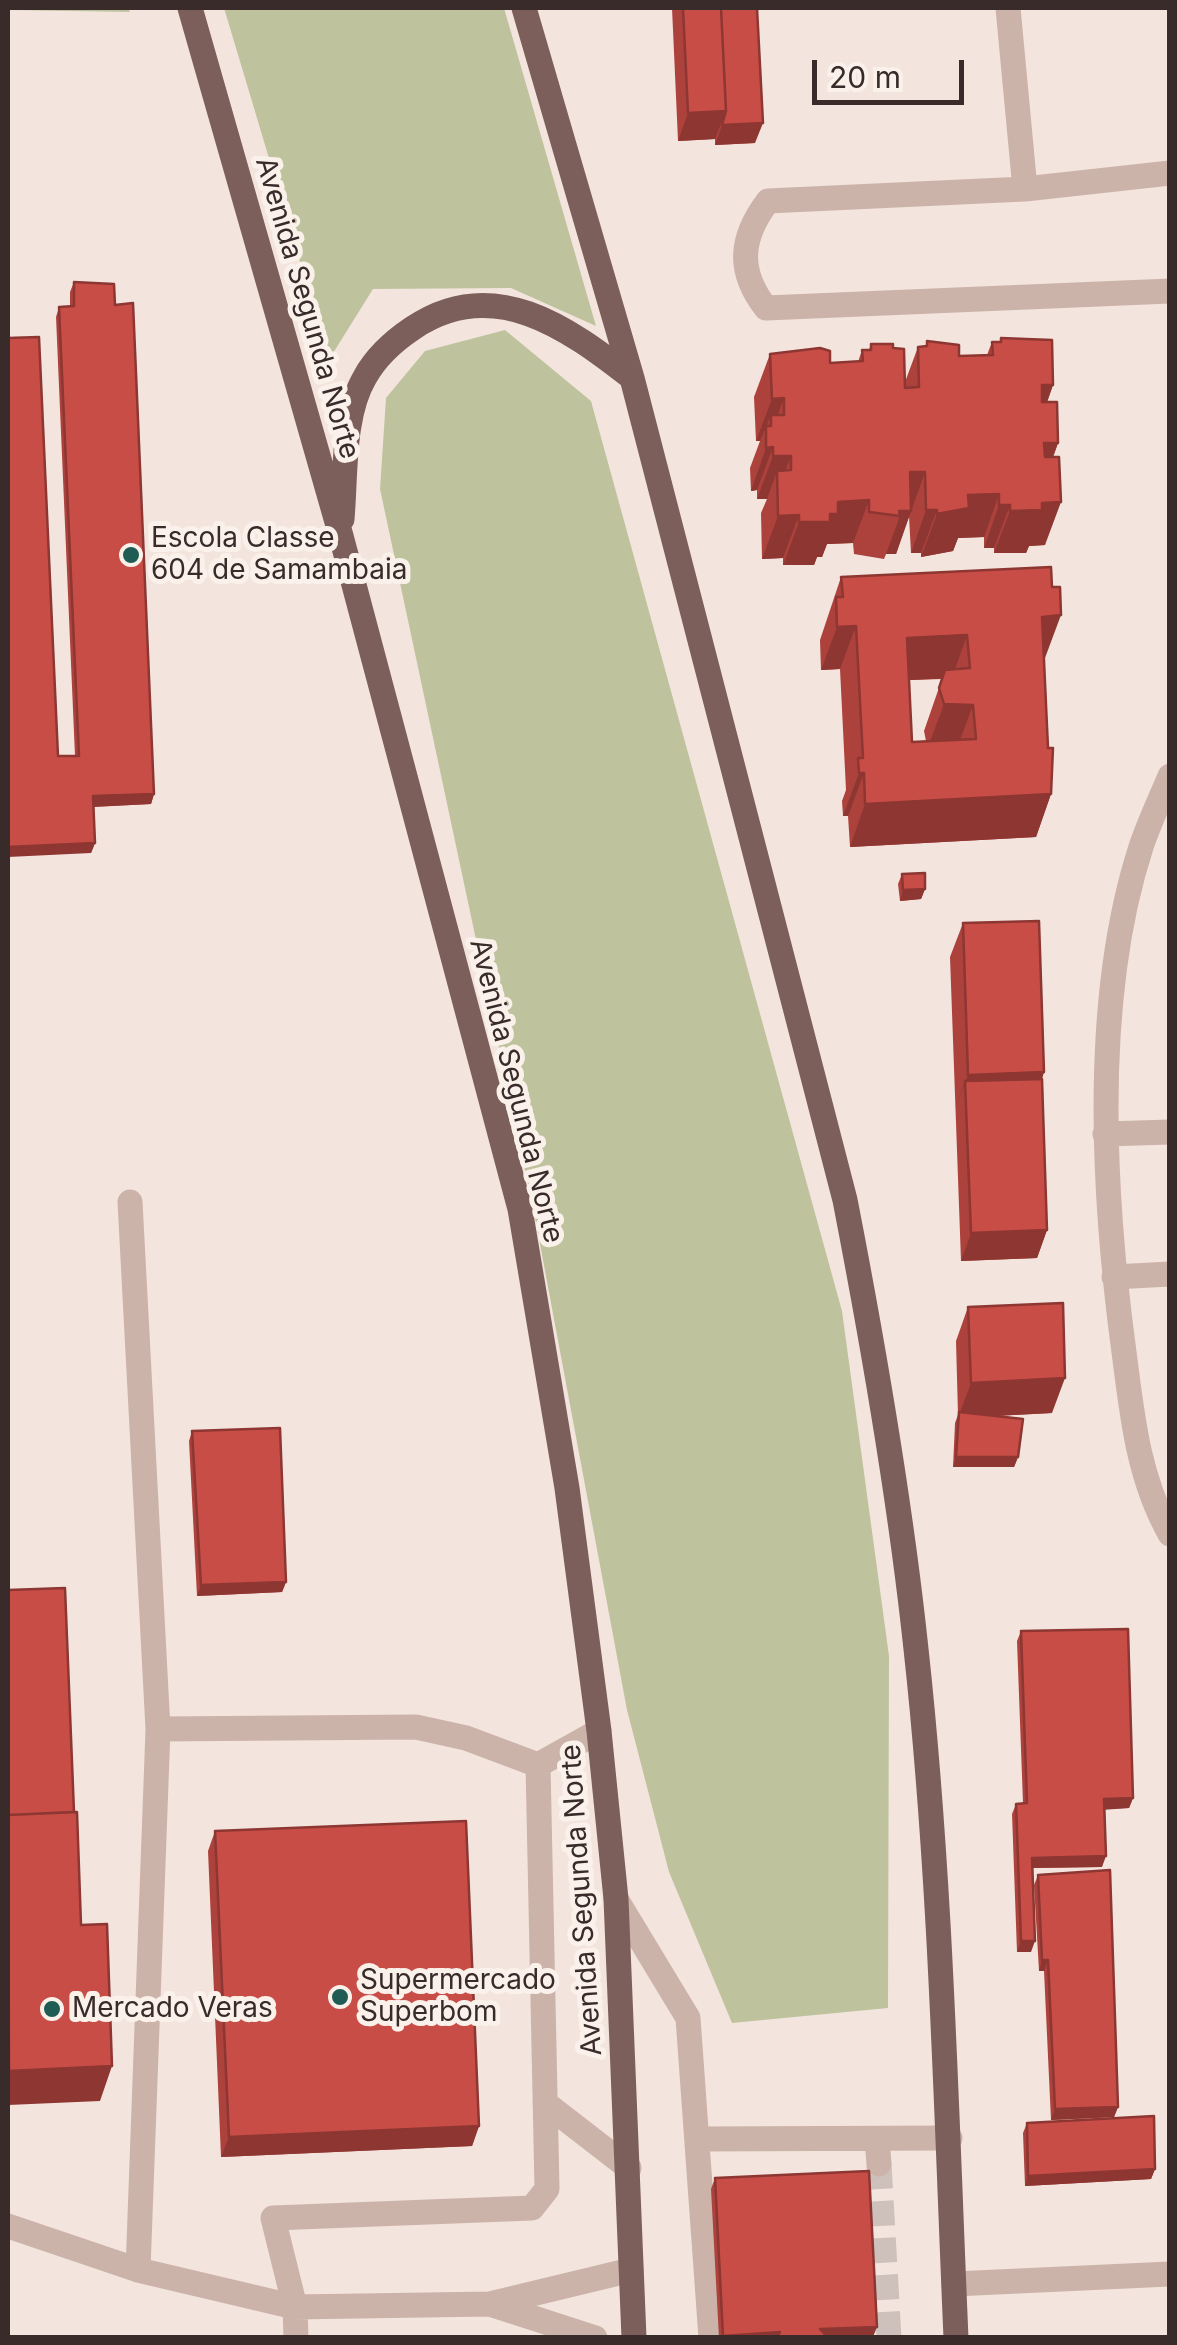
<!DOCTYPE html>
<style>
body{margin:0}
#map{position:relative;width:1177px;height:2345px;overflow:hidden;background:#f3e5de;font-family:Inter,sans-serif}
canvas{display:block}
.frame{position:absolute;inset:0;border:10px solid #392b2a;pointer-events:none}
.scale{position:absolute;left:812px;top:60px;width:152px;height:45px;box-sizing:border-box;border:5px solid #392b2a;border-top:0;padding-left:12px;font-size:30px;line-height:35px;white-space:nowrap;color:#392b2a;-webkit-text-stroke:8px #fbf1eb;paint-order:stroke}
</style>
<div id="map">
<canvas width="1177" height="2345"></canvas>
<div class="frame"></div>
<div class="scale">20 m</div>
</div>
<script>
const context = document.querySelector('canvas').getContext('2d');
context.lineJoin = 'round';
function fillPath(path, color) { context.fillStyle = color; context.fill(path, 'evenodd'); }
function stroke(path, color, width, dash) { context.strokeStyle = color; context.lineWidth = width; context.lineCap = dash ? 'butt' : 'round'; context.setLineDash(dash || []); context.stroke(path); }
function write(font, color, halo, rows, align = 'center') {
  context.font = font + ' Inter,sans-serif'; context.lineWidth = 10; context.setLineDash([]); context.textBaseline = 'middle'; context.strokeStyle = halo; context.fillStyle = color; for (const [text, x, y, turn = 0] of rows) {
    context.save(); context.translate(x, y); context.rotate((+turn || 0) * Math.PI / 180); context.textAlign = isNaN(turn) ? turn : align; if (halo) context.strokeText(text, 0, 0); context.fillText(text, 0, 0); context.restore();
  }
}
const green = new Path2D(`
 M8 8H128L130 12 8 10Z
 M224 8H504L596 326 511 288 373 289 330 358 336 382Z
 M505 330 591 401 842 1311 889 1656 888 2008 732 2023 669 1872 627 1710 534 1212 380 489 386 398 425 351Z`);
const minorTunnel = new Path2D(`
 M879 2164 889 2338`);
const minor = new Path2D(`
 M1008 8 1025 189
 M1170 173 1025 189 768 201C740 238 737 271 766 308L1170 291
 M1170 776C1160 800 1149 823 1141 847 1092 998 1103 1196 1124 1352 1132 1414 1138 1478 1170 1534
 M1105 1134 1170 1132
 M130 1202 158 1729 138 2270
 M1114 1277 1170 1274
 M158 1729 416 1727 466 1738 538 1765 599 1731
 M616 1899 688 2018 711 2338
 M545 2103 629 2168
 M698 2139 950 2138
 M877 2139 879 2164
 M8 2226 138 2270 295 2307 490 2304 631 2270
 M954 2284 1170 2274
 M490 2304 595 2338
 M296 2338 295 2307 273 2218 532 2208 547 2189 538 1765`);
const major = new Path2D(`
 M190 8 341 536 520 1209 567 1488 599 1731 616 1899 634 2338
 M524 8 632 378 845 1200C874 1349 900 1498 916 1649 941 1877 946 2108 956 2338
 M342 519C346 475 342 416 365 377 376 357 395 340 413 328 493 274 567 327 632 378`);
const wall = new Path2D(`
 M672 8H757L755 143 715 145V139L678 141Z
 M74 282 154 794 151 804 93 807 95 843 91 853 58 756H75L56 317 59 307H70V292Z
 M1001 338 1053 385 1047 402 1058 443 1053 457 1045 545 1029 546 1026 553H994V548H984V537L958 538 953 551 921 557V553H911L909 516 896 554H886L884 559 854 554 853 543 827 544 822 557H817L814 565H783V558L762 559 761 513 767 499H757V490L751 491 750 468 760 441H756L754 397 770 354 830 363 858 362 862 350H869L871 344 893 348 905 382 918 347H925L927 341 959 356 987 355 992 342H1000Z
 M841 577 1045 658H1044L1051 794 1036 837 850 847 848 816H843L842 801 846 790 840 669 821 670 820 640ZM942 679 924 731 926 741 912 742 909 680Z
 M902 874 925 889 921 899 900 901 898 884Z
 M963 923 1044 1072 1042 1079 1047 1230 1037 1258 961 1261 950 957Z
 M968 1307 1052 1413 993 1416 1018 1457 1014 1467H953L955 1423 958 1415 956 1341Z
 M192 1431 286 1582 282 1592 197 1596 189 1441Z
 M1021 1631 1133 1798 1129 1808 1105 1809 1102 1867 1033 1868 1031 1952H1017L1012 1814 1016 1804 1023 1803 1017 1641Z
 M215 1831 479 2126 472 2146 221 2157 208 1851Z
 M1038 1875 1118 2107 1114 2117 1051 2120 1044 1971H1039L1034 1885Z
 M1027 2123 1155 2169 1151 2179 1025 2186 1023 2133Z
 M715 2178 873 2337 719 2338 711 2189Z`);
const shadedWall = new Path2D(`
 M726 111 715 139 678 141 688 113Z
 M763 123 755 143 715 145 722 125Z
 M1042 385H1053L1038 428Z
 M784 398 768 441 771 426V415L760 441H756L772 399Z
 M1044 443H1058L1043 485Z
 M773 447 757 490 751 491 766 448Z
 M773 456H791L777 492V471L767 499H757Z
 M910 472H925L896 554H886L900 516H897Z
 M999 494 984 537 958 538 953 551 921 557 937 514 968 495Z
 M869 500 853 543 827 544 822 557H817L814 565H783L799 522 830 514 838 502Z
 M1061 502 1045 545 1029 546 1026 553H994L1010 511 1042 503Z
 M999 505H1010L994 548H984Z
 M926 510H937L921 553H911Z
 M799 515 783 558 762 559 778 516Z
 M1061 615 1045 658 1026 660 1042 617Z
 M856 626 840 669 821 670 837 627Z
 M967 635 952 678 891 681 907 638Z
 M944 704 973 705 957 748 928 747Z
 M859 773H864L848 816H843Z
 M154 794 151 804 89 807 93 796Z
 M1051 794 1036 837 850 847 865 804Z
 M95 843 91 853 8 857V847Z
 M925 889 921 899 900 901 903 890Z
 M1044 1072 1032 1107 965 1081 955 1109 968 1075Z
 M1047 1230 1037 1258 961 1261 971 1233Z
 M1065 1378 1052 1413 958 1418 971 1383Z
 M956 1457H1018L1014 1467H953Z
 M286 1582 282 1592 197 1596 201 1585Z
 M1133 1798 1129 1808 1101 1810 1104 1799Z
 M1106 1856 1102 1867 1029 1868 1032 1858Z
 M1021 1941H1035L1031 1952H1017Z
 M1042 1960H1048L1044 1971H1039Z
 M112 2066 100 2101 8 2105 9 2071Z
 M1118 2107 1114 2117 1051 2120 1055 2109Z
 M479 2126 472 2146 221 2157 229 2137Z
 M1155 2169 1151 2179 1025 2186 1028 2176Z
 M877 2327 873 2337 817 2338 820 2329Z
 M780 2332 778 2338H722L723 2336Z`);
const building = new Path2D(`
 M683 8H721L726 111 688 113Z
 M721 8H757L763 123 722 125 726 111Z
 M74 282 114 284 115 305 133 303 154 794 93 796 95 843 8 847V338L39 337 58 756H79L59 307 74 306Z
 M1001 338 1052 340 1053 385H1042V402H1057L1058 443H1044L1045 457H1059L1061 502 1042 503V510L1010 511V505H999V494L968 495 969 508 937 514V510H926L925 472H910L911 511H899L900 516 869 512V500L838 502V514H830V522H799V515L778 516 777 471 791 470V456H773V447L766 448V426H771V415H784V398L772 399 770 354 820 348 830 351V363L863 361 862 350H871V344H893V348L904 349 905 388 919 387 918 347 927 346V341L959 345V356L993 355 992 342H1001Z
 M1051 567 1052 587H1060L1061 615 1042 617 1048 748H1053L1051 794 865 804 864 773H859L858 758H863L856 626 837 627 836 597H843L841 577ZM967 635 970 668 945 670 939 688 944 704 973 705 976 739 912 742 907 638Z
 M925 873V889L903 890 902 874Z
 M1039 921 1044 1072 968 1075 963 923Z
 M1042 1079 1047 1230 971 1233 965 1081Z
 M1063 1303 1065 1378 971 1383 968 1307Z
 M959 1412 1023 1419 1018 1457H956Z
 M280 1428 286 1582 201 1585 192 1431Z
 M65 1588 74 1812 8 1815V1590Z
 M1128 1629 1133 1798 1104 1799 1106 1856 1032 1858 1035 1941H1021L1016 1804 1027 1803 1021 1631Z
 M77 1812 81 1925 107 1924 112 2066 9 2071 8 1815Z
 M466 1821 479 2126 229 2137 215 1831Z
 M1110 1870 1118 2107 1055 2109 1048 1960H1042L1038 1875Z
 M1154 2116 1155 2169 1028 2176 1027 2123Z
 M869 2171 877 2327 820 2329 828 2338H776L780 2332 723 2336 715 2178Z`);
const markers = [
 [131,555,10,"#1e5c54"],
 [340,1997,10,"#1e5c54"],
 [52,2009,10,"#1e5c54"]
];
const streetNames = [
 ["Avenida Segunda Norte",307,308,74],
 ["Avenida Segunda Norte",516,1091,76],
 ["Avenida Segunda Norte",582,1900,-94]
];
const poiNames = [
 ["Escola Classe",151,539],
 ["604 de Samambaia",151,571],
 ["Supermercado",360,1981],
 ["Superbom",360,2013],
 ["Mercado Veras",72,2009]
];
fillPath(green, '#bec39e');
stroke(minorTunnel, '#cec0ba', 25, [25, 12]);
stroke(minor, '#ccb3aa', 25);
stroke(major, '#7c5f5a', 25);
fillPath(wall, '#ad423d');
fillPath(shadedWall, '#8d3632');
fillPath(building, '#c94d47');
stroke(building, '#8d3632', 2.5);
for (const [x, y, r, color] of markers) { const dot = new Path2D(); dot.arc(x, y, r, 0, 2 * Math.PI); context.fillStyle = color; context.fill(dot); stroke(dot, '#fbf1eb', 4); }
write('28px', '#392b2a', '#fbf1eb', streetNames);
write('28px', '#392b2a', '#fbf1eb', poiNames, 'left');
</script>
